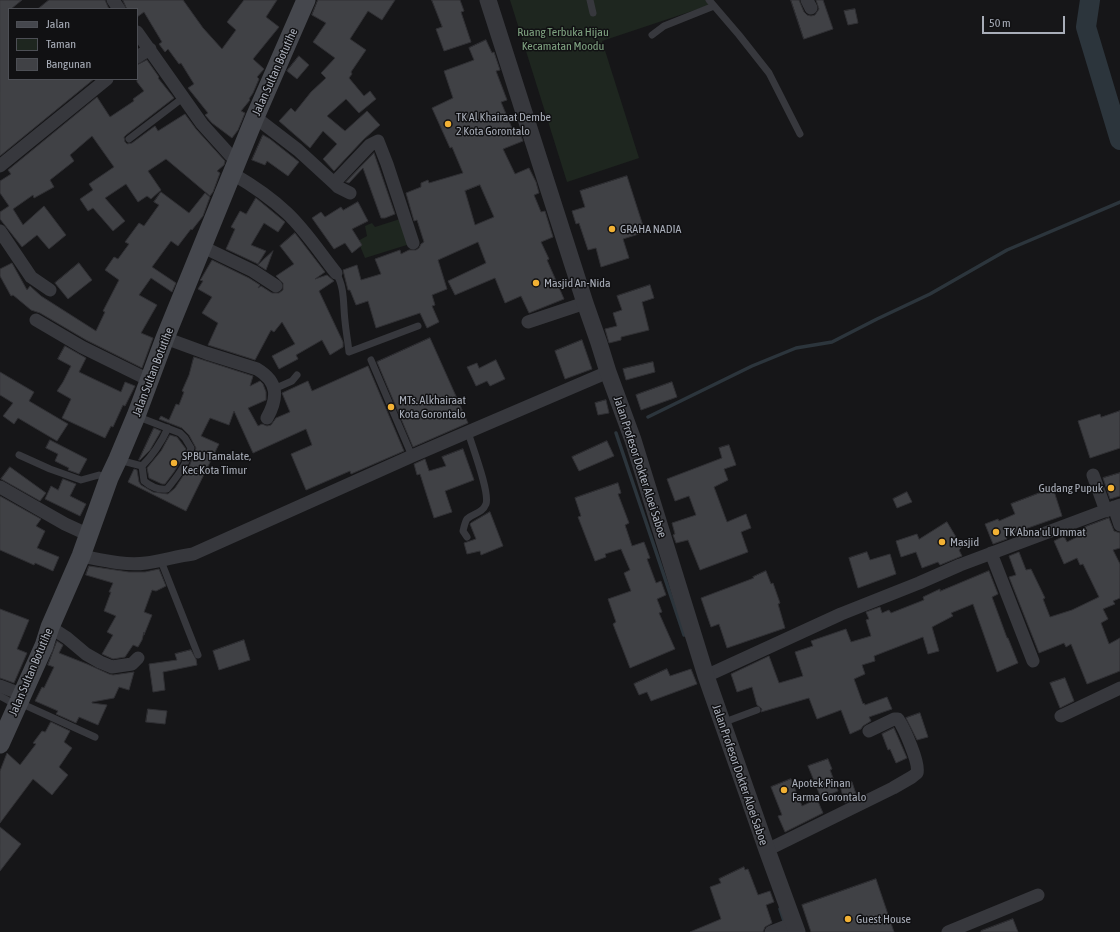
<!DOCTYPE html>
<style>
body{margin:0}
#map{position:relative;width:1120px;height:932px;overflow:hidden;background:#161618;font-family:"Asap Condensed",sans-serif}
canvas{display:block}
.legend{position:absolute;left:8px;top:8px;width:130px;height:72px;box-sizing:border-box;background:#111113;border:1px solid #4d4f55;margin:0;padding:5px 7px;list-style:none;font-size:12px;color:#a8adb8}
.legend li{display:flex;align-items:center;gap:8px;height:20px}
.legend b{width:20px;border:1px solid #4d4f55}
.scale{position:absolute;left:982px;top:16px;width:83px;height:18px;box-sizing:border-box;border:2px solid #a8adb8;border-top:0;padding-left:5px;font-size:12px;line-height:14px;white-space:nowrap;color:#a8adb8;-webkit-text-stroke:3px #111113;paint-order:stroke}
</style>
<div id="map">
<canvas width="1120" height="932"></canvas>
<ul class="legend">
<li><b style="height:5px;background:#45474d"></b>Jalan</li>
<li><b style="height:11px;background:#1e261f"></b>Taman</li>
<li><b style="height:11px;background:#404145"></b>Bangunan</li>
</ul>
<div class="scale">50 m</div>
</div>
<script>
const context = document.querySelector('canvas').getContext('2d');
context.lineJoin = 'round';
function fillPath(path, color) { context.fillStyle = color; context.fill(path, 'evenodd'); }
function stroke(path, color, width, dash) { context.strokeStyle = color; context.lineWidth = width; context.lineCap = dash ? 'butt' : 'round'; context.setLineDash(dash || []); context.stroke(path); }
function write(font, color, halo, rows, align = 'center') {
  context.font = font + ' "Asap Condensed",sans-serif'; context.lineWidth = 3; context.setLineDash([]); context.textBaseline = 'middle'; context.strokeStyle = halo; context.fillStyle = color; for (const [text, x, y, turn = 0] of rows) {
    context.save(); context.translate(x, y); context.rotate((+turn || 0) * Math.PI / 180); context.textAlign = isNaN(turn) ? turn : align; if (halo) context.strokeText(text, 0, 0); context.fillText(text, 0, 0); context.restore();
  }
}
const green = new Path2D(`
 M510 0H708L710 5 602 41 639 158 567 182Z
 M400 219 410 244 365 258 358 241 367 236 365 226 372 223 375 227Z`);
const stream = new Path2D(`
 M648 417 752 366 796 348 832 342 877 319 930 294 1007 250 1120 202
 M616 433 684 635
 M780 909 785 924`);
const river = new Path2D(`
 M1090 0 1086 27 1120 140`);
const building = new Path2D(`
 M0 0H22L11 9H9V79H94L0 156Z
 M49 0H105L109 9H38Z
 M123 0H183L203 28 222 49 236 30 227 22 244 0H277L266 17 279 27 253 59 264 69 257 77 259 79 253 93 249 99 250 100 241 111 245 113 238 130 232 138 212 123 205 115 208 113 188 88 194 84 181 63 179 64 168 49 165 52 159 44 162 42 144 12 137 17V9H127Z
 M318 0H395L382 20 368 11 350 39 366 50 351 72 352 74 349 78 364 96 370 91 376 99 359 113 346 99 327 116 345 131 367 111 380 125 364 139 334 171 323 159 337 144 323 131 310 148 279 121 291 108 295 112 311 92 326 78 321 73 335 58 313 42 326 23 312 15Z
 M432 0H460L464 11 461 12 471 42 444 51 436 29 442 27Z
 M791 0H799L804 12 807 15 811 16 815 15 819 9 816 0H823L833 29 804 39Z
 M855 9 858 23 848 25 844 11Z
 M486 40 492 53 494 52 500 70 496 71 507 100 501 102 514 133 519 131 523 141 503 149 515 174 529 168 536 182 539 193 534 195 541 212 545 211 553 237 541 242 549 259 547 260 564 299 529 313 521 296 505 303 495 278 455 295 448 281 486 263 478 242 438 260 447 289 432 295 435 305 432 306 439 322 427 328 420 313 376 328 368 301 356 305 350 290H348L343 270 357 265 361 280 381 274 375 259 400 250 401 254 409 250H416L419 248 421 244 424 242 417 220 414 221 406 193 421 187V183L428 180 429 183 463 173 452 147 450 148 432 108 453 98 444 71 474 60 469 48ZM480 185 494 217 475 225 465 191Z
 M299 56 309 65 297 79 287 71Z
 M147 60 159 77 158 78 174 98 126 135 124 137 125 142 127 144 132 143 155 126 158 131 185 114 196 129 225 161 224 165 217 171 220 173 213 192 210 196 166 159 148 171 161 190 151 199 147 196 138 202 126 184 105 198 125 221 113 231 93 208 88 211 80 199 93 190 89 184 114 167 92 136 70 155 74 161 50 180 54 187 34 198 33 195 13 209 23 225 44 206 66 235 49 249 37 235 22 247 0 219V212L9 206 0 193V181L11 174 8 170 97 97 110 117 134 101 133 99 144 91 137 82V65Z
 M263 135 270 139 299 162 288 176 267 161 265 165 252 160Z
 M374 153 395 214 385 218H381L363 168 349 183 346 182Z
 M627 176 645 232 623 239 629 258 601 267 596 248 588 250 579 223 576 224 572 211 585 207 580 191Z
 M161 192 189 213 205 193 210 197 203 216 192 230 191 229 178 246 171 241 152 267 176 283 172 292 151 278 139 295 157 305 141 333 153 338 142 368 86 340 40 313 31 310 13 295 11 296 0 276V269L12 263 27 290 30 286 41 296 96 331 105 312 103 311 119 280 105 270 114 257 118 259 129 244 125 242 139 223 144 226 159 205 154 202Z
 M256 198 285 222 278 232 264 223 251 245 266 251 258 264 226 249 235 229 231 227 240 211 246 214Z
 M358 202 368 221 352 229 362 245 352 253 345 243 334 249 312 218 321 212 325 217 341 207 343 210Z
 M295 233 325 272 315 279 327 275 334 281 319 291 343 342V347L330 355 322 340 296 355 298 359 279 369 272 356 295 344 282 322 274 332 271 330 255 360 208 345 218 323 202 313 212 297 198 289 203 281 200 280 201 279 212 260 249 278 260 285 258 288 261 286 272 293H279L283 290V283L276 276 294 264 280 246Z
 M273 251 266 270 258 265Z
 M79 263 92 280 68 299 55 283Z
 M650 285 654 298 642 302 649 330 621 337V340L609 343 605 329 617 326 613 313 622 310 617 296Z
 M430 338 468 423 413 447 377 362Z
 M582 340 592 369 565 379 555 351Z
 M65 346 86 358 79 372 121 392 125 382 135 386 125 406 123 405 113 427 111 426 105 438 62 418 71 399 57 391 63 382 71 366 58 359Z
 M194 357 253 376 250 386 260 381 263 384 266 392V400L248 408 258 426 262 424 267 426 271 425 276 418 290 412 282 393 308 381 312 391 368 366 404 451 351 474 350 471 306 490 291 454 312 445 306 429 253 453 234 411 229 425 210 418 201 436 219 444 186 511 128 482 134 469 137 470 139 482 141 485 153 492 168 494 175 488 189 467 196 448 189 435 182 428 159 419 161 416 169 420 176 404 179 405 184 392 182 391 189 375Z
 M496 360 505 379 490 386 487 381 476 386 467 367 477 363 479 368Z
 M653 362 655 372 626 380 623 369Z
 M0 372 34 392 29 401 68 424 57 441 18 418 14 424 3 416 13 403 0 395Z
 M672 382 677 397 641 410 636 395Z
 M606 400 609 413 598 415 595 403Z
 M1120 411V448L1090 458 1078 421 1100 414 1101 417Z
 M154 428 161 431 150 450 140 460H139Z
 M170 435 177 437 186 449 180 462 174 472 165 484H162L149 478 147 468 161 451Z
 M50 440 87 459 79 474 68 470 69 468 55 461 58 454 46 448Z
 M607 441 614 456 579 471 572 457Z
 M729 445 736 465 724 469 728 480 714 487 727 522 746 514 751 528 741 532 748 552 700 570 688 540 676 543 673 535 675 534 672 523 696 515 689 496 675 501 667 479 722 458 719 448Z
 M463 449 474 480 445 491 452 512 434 518 420 474 417 475 414 464 425 459 429 471 446 466 442 457Z
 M10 467 46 493 40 501 1 479Z
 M1120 473V496L1110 499 1103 478Z
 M63 479 76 484 70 496 86 504 80 516 45 499 51 486 58 490Z
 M618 483 621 493 618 494 629 523 625 525 632 546 644 542 650 558 647 559 656 583 661 581 666 595 657 599 662 612 659 613 675 649 630 668 613 624 616 622 608 599 631 591 624 573 630 570 621 549 605 554 606 557 595 561 578 517 581 516 575 498Z
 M1053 488 1062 516 1005 536 1007 539 993 544 985 524 998 519 999 521 1015 514 1011 504Z
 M907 492 912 502 897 508 893 499Z
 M0 496 41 519 36 526 45 531 37 548 59 557 53 571 35 563 34 565 0 550Z
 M490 512 503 546 481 555 480 551 467 554 464 543 476 539 470 524 471 523Z
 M1109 518 1114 531 1120 533V548L1113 550 1120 564V598L1113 601 1115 604 1103 609 1108 619 1101 623 1109 644 1120 638V671L1087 684 1071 644 1066 647 1064 643 1039 653 1009 577 1016 575 1009 556 1019 552 1026 570 1031 569 1045 598 1043 599 1050 617 1072 610 1099 597 1083 564 1080 565 1077 558 1064 564 1054 541 1064 536 1067 542 1087 532 1085 527Z
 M947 522 962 547 959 550 962 556 940 565 938 562 922 568 916 552 901 557 896 541 917 534 919 539Z
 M867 552 870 560 890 554 896 574 858 588 849 558Z
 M89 566 129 572H145L159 569 166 586 156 591 152 590 144 612 152 615 144 635V632L142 640 138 647 133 645 125 657 113 659 102 654 113 635 107 632 116 616 104 611 111 592H109L113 583 86 575Z
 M766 571 771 584 773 583 780 603 778 604 785 628 727 648 719 624 711 627 701 598 754 578 753 577Z
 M989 571 998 594 992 597 1007 638H1008L1018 663 997 672 973 604 951 613 953 616 932 627 939 651 928 654 923 637 874 656 875 661 862 665 865 674 854 679 863 704 864 703 865 705 887 697 892 709 869 717 871 721 863 726 861 729 850 734 841 710 817 719 809 698 761 712 762 709 757 705 752 687 737 692 731 674 769 656 779 683 803 676 795 652 813 646 811 641 846 629 851 642 871 636 866 620 869 619 866 612 880 607 882 613 889 610 891 613 924 600 923 597 940 589V591Z
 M0 609 29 620 17 649 27 653 14 683 0 678Z
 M244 640 250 660 219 670 213 651Z
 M57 641 63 645 59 653 87 664 109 674 113 675 134 672 129 690 119 687 114 698 92 702V703L107 705 98 725 79 717 76 723 56 714 58 711 35 701 42 687 44 688 54 667 48 665Z
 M191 650 196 659 197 665 163 672 165 690 153 692 149 664 177 660 175 654Z
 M667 669 670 676 691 669 697 684 651 701 647 692 639 695 634 684Z
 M1065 678 1074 701 1060 708 1050 683Z
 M148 709 167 711 165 724 146 722Z
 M920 713 928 737 917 740 906 718Z
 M51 722 70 731 64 742 72 748 59 767 68 775 52 795 33 779 0 823V771L7 753 20 765 36 744 33 743 42 731 45 732Z
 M894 728 907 758 896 763 890 749 888 750 882 734Z
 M828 759 832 769 830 770 838 791 821 798 808 766Z
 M791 779 802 806 817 799 823 813 785 832 778 816 782 815 771 787Z
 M852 782 857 797 845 803 840 786Z
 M0 827 21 844 0 871Z
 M744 867 745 870 748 869 758 895 770 891 774 902 766 905 772 923 765 927 763 932H690L721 919 710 887 721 883 719 879Z
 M876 879 894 932H811L802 905Z
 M1013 919 1018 932H981V931Z`);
const service = new Path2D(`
 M590 0 593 13
 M709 0 739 35 769 73 800 134
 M652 35 664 26 714 6
 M129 139 184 97
 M336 273C345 287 343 305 345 321 346 332 348 342 349 352L418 326
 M371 360 412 456
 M274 389 292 381 297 375
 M19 455 50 469 81 480 99 475 108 478
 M119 460 142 466 144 481C150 486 159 490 167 489 177 477 187 464 191 448L185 438 180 433 136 416
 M142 466C154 454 161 443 168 428
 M467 537 463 531C464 527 465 522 467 519 473 513 482 514 486 504 490 492 472 446 468 432
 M161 561 198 655
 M0 696 9 701 18 702 95 737
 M722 723 757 710`);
const minor = new Path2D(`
 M113 0 119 9
 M807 0 811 8
 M137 32 202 124 230 155 238 160
 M137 57 150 49
 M255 117 298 150 334 183 370 145 378 141 387 164 413 243
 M0 166 107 79
 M233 174C252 185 271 198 287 213 306 231 320 253 336 273
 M334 183 338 187 350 193
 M0 231 31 277 50 290
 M203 247 253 271 276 286
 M36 320 82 347 149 380
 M528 322 585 303
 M165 338 206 353 257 369C279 382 278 398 267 418
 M1093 475 1106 511
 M0 487 65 524 89 535
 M1114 507 1120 525
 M991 553 1033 661
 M81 556C102 560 125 566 146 563 162 561 177 556 193 554L412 456 608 372
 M50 627 67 638 86 654 100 662 112 667 132 664 138 658
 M706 676 841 614 919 583 960 565 1120 505
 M0 686 21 694
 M1061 716 1120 688
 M767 850 893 788 912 777 917 773C920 763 904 728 898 719H894L869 731
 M771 932 794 923
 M948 932 1038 895`);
const tertiary = new Path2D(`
 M488 0 585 303 599 343 608 372 633 440 706 676 767 850 797 932`);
const secondary = new Path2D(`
 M0 744 44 646 50 627 81 556 109 478 118 459 136 416 165 338 255 117 306 0`);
const markers = [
 [448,124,4,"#f2b134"],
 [612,229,4,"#f2b134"],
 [536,283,4,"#f2b134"],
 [391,407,4,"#f2b134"],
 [174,463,4,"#f2b134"],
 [1111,488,4,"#f2b134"],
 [996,532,4,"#f2b134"],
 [942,542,4,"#f2b134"],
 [784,790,4,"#f2b134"],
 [848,919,4,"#f2b134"]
];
const parkNames = [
 ["Ruang Terbuka Hijau",563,32],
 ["Kecamatan Moodu",563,46]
];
const streetNames = [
 ["Jalan Sultan Botutihe",275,72,-66],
 ["Jalan Sultan Botutihe",153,372,-69],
 ["Jalan Profesor Dokter Aloei Saboe",640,467,72],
 ["Jalan Sultan Botutihe",31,672,-67],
 ["Jalan Profesor Dokter Aloei Saboe",740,775,71]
];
const poiNames = [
 ["TK Al Khairaat Dembe",456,117],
 ["2 Kota Gorontalo",456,131],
 ["GRAHA NADIA",620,229],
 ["Masjid An-Nida",544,283],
 ["MTs. Alkhairaat",399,400],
 ["Kota Gorontalo",399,414],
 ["SPBU Tamalate,",182,456],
 ["Kec Kota Timur",182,470],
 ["Gudang Pupuk",1103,488,"right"],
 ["TK Abna'ul Ummat",1004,532],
 ["Masjid",950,542],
 ["Apotek Pinan",792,783],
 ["Farma Gorontalo",792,797],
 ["Guest House",856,919]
];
fillPath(green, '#1e261f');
stroke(stream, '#2c353c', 3.5);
stroke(river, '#2c353c', 20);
fillPath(building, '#404145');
stroke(building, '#303034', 1);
stroke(service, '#37383d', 7);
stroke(minor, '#37383d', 13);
stroke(tertiary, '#37383d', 17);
stroke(secondary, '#45474d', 19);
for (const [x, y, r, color] of markers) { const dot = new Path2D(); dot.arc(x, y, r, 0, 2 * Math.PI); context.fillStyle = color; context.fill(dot); stroke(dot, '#111113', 1.5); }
write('12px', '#7fa381', '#111113', parkNames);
write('12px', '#a8adb8', '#111113', streetNames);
write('12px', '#a8adb8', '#111113', poiNames, 'left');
</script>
